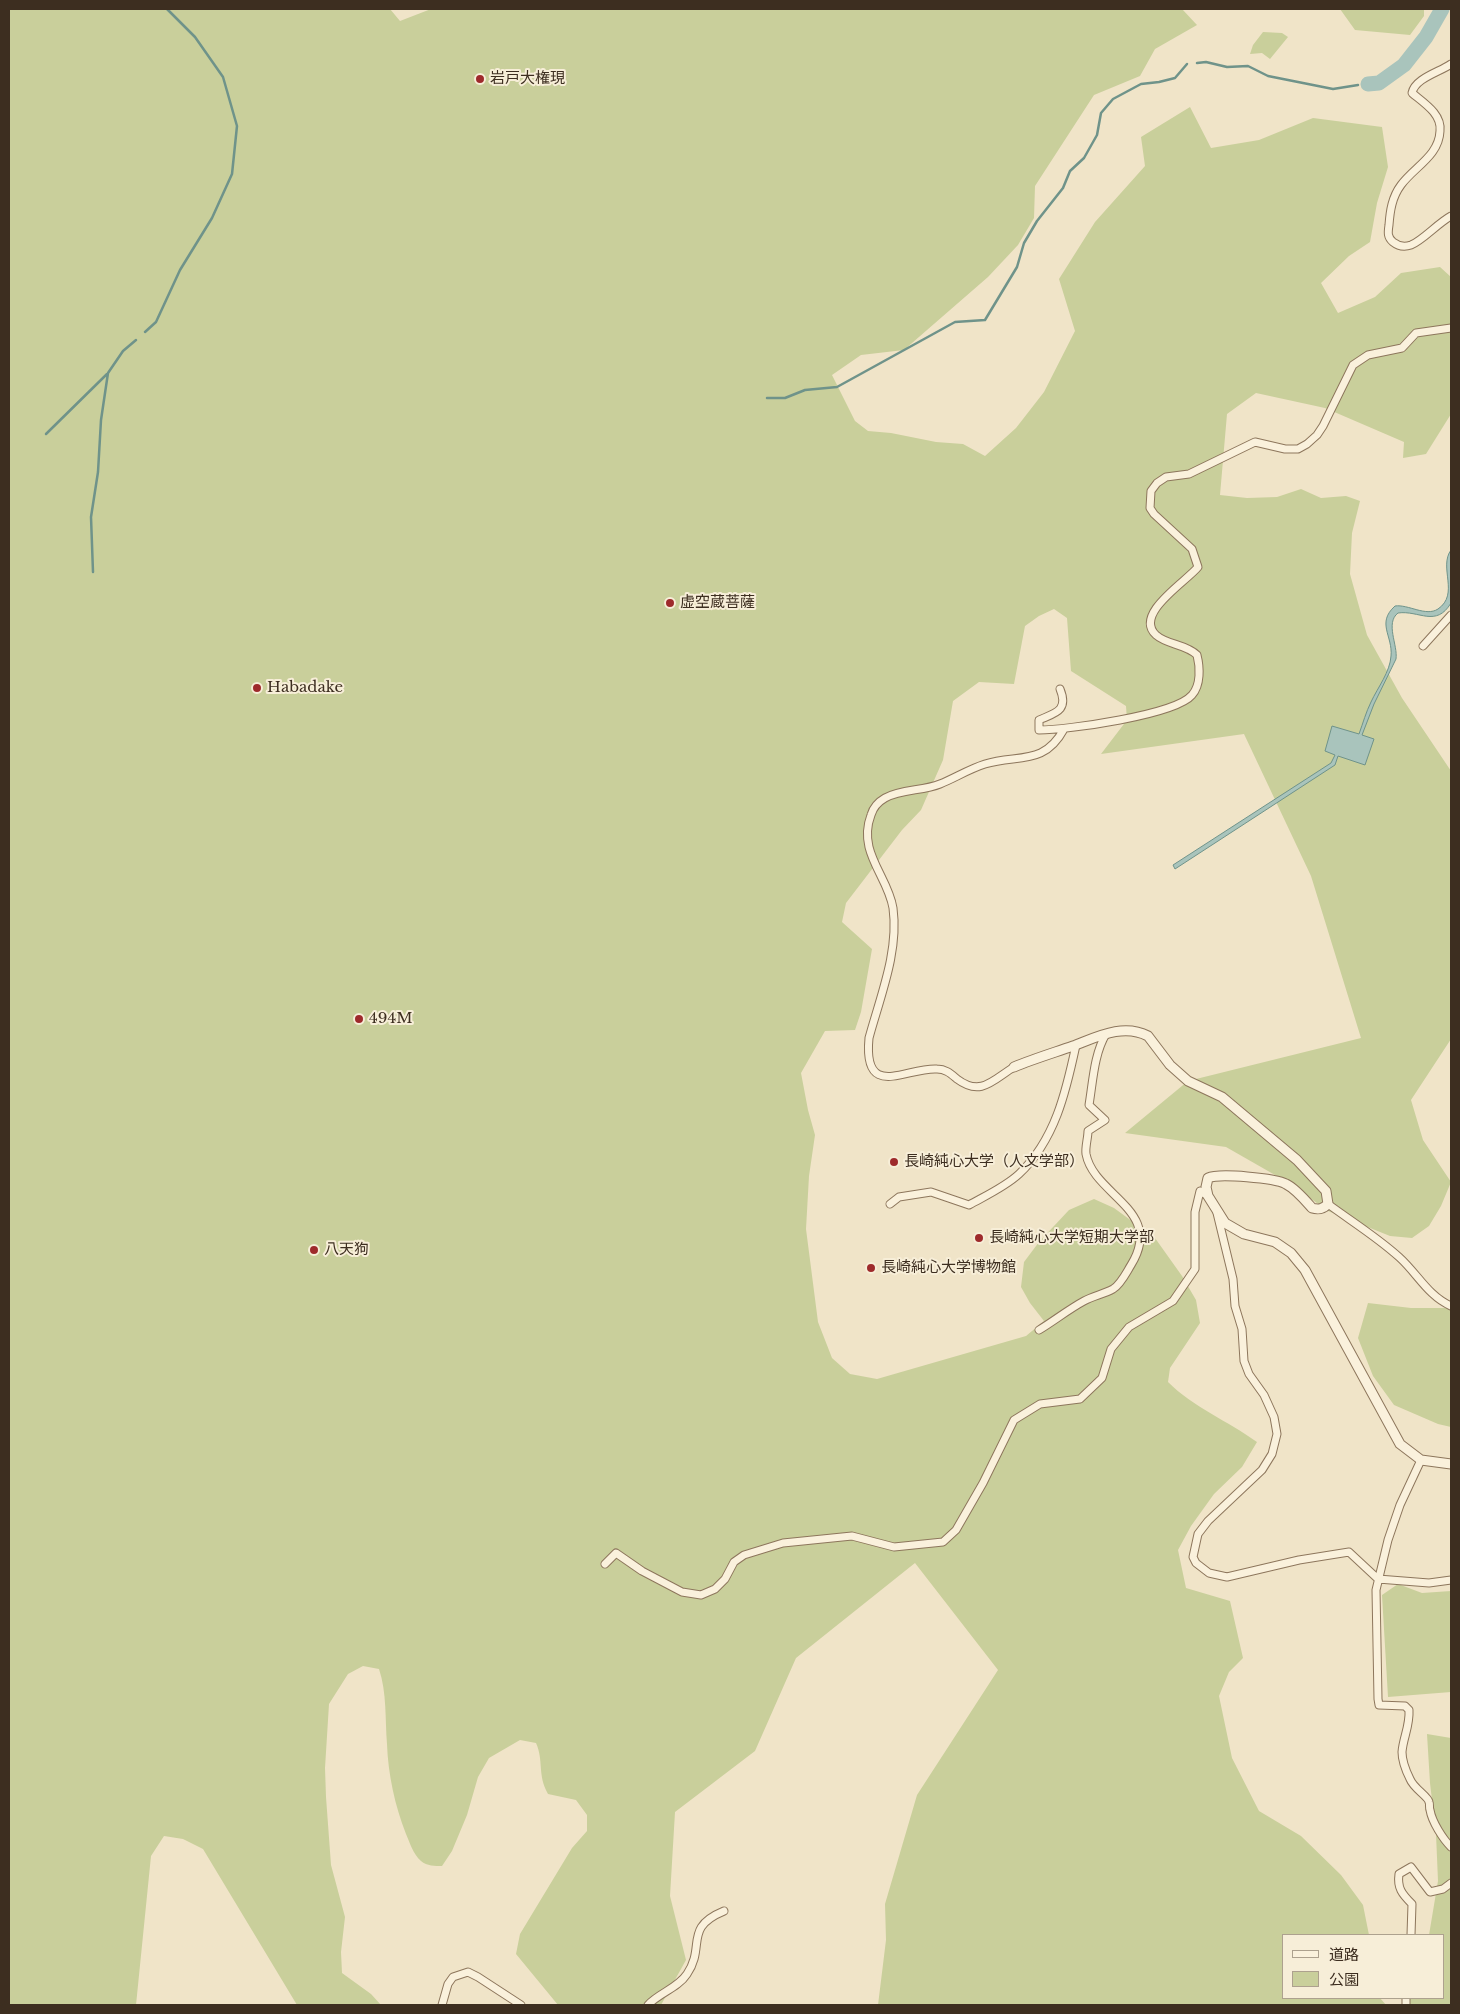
<!DOCTYPE html>
<meta charset="utf-8">
<style>
body{margin:0}
#map{position:relative;width:1460px;height:2014px;overflow:hidden;background:#f0e4c8;font-family:"Libre Baskerville","Noto Sans JP",serif}
canvas{display:block}
.frame{position:absolute;inset:0;border:10px solid #3d2e20;pointer-events:none}
.legend{position:absolute;left:1282px;top:1934px;width:162px;height:65px;box-sizing:border-box;background:#f7eed8;border:1px solid #ada18e;margin:0;padding:6px 9px;list-style:none;font-size:15px;color:#3d2e20}
.legend li{display:flex;align-items:center;gap:10px;height:25px}
.legend b{width:25px;border:1px solid #ada18e}
</style>
<div id="map">
<canvas width="1460" height="2014"></canvas>
<div class="frame"></div>
<ul class="legend">
<li><b style="height:6px;background:#faf1dc"></b>道路</li>
<li><b style="height:14px;background:#c9cf9b"></b>公園</li>
</ul>
</div>
<script>
const context = document.querySelector('canvas').getContext('2d');
context.lineJoin = 'round';
function fillPath(path, color) { context.fillStyle = color; context.fill(path, 'evenodd'); }
function stroke(path, color, width, dash) { context.strokeStyle = color; context.lineWidth = width; context.lineCap = dash ? 'butt' : 'round'; context.setLineDash(dash || []); context.stroke(path); }
function write(font, color, halo, rows, align = 'center') {
  context.font = font + ' "Libre Baskerville","Noto Sans JP",serif'; context.lineWidth = 4; context.setLineDash([]); context.textBaseline = 'middle'; context.strokeStyle = halo; context.fillStyle = color; for (const [text, x, y, turn = 0] of rows) {
    context.save(); context.translate(x, y); context.rotate((+turn || 0) * Math.PI / 180); context.textAlign = isNaN(turn) ? turn : align; if (halo) context.strokeText(text, 0, 0); context.fillText(text, 0, 0); context.restore();
  }
}
const green = new Path2D(`
 M9 9H390L400 21 431 9H1182L1197 25 1155 49 1140 76 1094 95 1035 186 1034 218 1018 245 988 277 904 350 861 355 832 375 855 421 868 431 891 433 936 442 963 444 985 456 1016 428 1044 392 1075 331 1059 279 1095 222 1145 166 1141 137 1190 107 1211 148 1259 140 1313 118 1382 127 1388 167 1377 203 1370 242 1349 256 1321 283 1338 313 1375 297 1401 273 1440 267 1451 277V414L1426 454 1403 458 1404 442 1325 408 1256 393 1227 414 1220 495 1247 498 1277 497 1301 489 1321 498 1346 496 1360 501 1352 533 1350 574 1367 635 1402 698 1451 771V1039L1411 1100 1423 1140 1451 1182 1441 1206 1429 1226 1412 1238 1390 1236 1328 1211 1289 1183 1226 1147 1125 1133 1188 1081 1361 1038 1311 876 1244 734 1101 754 1127 720 1126 706 1071 671 1067 618 1054 609 1039 616 1025 626 1014 684 979 682 953 701 943 760 921 810 902 830 846 903 842 922 872 949 861 1012 855 1030 825 1031 801 1073 808 1110 815 1135 809 1176 806 1229 818 1322 832 1358 850 1374 877 1379 1026 1336 1044 1321 1030 1303 1021 1287 1024 1262 1039 1242 1069 1210 1094 1199 1114 1208 1155 1238 1182 1276 1196 1300 1200 1323 1170 1368 1168 1382C1193 1407 1228 1421 1257 1442L1242 1467 1214 1494 1191 1526 1178 1550 1186 1588 1230 1601 1243 1658 1229 1672 1219 1696 1232 1758 1259 1811 1301 1836 1341 1875 1363 1905 1369 1935H1284V1998H1380L1386 2005H878L886 1940 885 1904 917 1795 998 1670 915 1563 796 1658 755 1751 675 1812 670 1896 686 1960 661 2005H558L516 1954 520 1934 572 1848 587 1831V1815L576 1800 548 1794C537 1774 544 1761 536 1743L520 1740 489 1758 478 1777 467 1815 452 1851 442 1866C435 1866 427 1866 421 1861 413 1854 410 1843 406 1834 395 1806 388 1774 387 1744 385 1719 387 1693 379 1669L363 1666 348 1674 329 1704 325 1768 326 1797 331 1865 345 1917 341 1952 342 1973 371 1994 381 2005H297L203 1849 183 1839 164 1836 151 1856 136 2005H9Z
 M1340 9H1424V16L1410 35 1355 30Z
 M1263 32 1282 33 1288 37 1270 59 1262 53 1250 54 1253 45Z
 M1368 1303 1411 1308H1451V1427L1438 1424 1394 1405 1373 1376 1358 1338Z
 M1398 1584 1422 1593 1451 1591V1692L1388 1697 1382 1595Z
 M1427 1734 1451 1738V2005H1406L1409 1998H1444V1935H1429L1438 1881 1436 1834 1430 1783Z`);
const water = new Path2D(`
 M1451 550V603C1436 628 1419 610 1398 613 1385 623 1398 645 1396 659L1374 704 1362 735 1374 739 1365 765 1338 756 1335 765 1175 869 1173 865 1331 763 1335 755 1325 751 1332 726 1359 734C1363 723 1366 712 1371 702 1378 687 1390 672 1391 656 1393 636 1376 623 1395 606 1408 604 1426 617 1438 609 1460 594 1438 567 1451 550Z`);
const stream = new Path2D(`
 M1197 63 1206 62 1227 67 1248 66 1268 76 1333 89 1358 85
 M145 332 156 322 180 270 212 218 232 174 237 126 223 77 195 37 167 9
 M767 398H785L805 390 837 387 955 322 985 320 1017 267 1024 243 1037 221 1063 188 1070 171 1084 158 1097 135 1101 113 1113 99 1141 84 1159 82 1175 78 1187 64
 M46 434 107 374
 M93 572 91 517 98 472 101 420 108 373 123 351 136 340`);
const river = new Path2D(`
 M1368 84 1379 83 1404 65 1426 37 1442 9`);
const minor = new Path2D(`
 M1451 64C1440 72 1415 78 1412 93 1424 103 1442 114 1440 131 1439 156 1414 167 1401 185 1392 197 1390 211 1389 225 1388 232 1387 237 1393 242 1398 246 1405 247 1411 245 1422 241 1438 223 1451 216
 M1423 646 1451 615
 M1060 689C1069 711 1055 713 1039 720V730C1067 730 1175 715 1192 695 1201 685 1200 667 1197 655 1186 644 1167 645 1156 635 1133 614 1187 581 1198 567L1192 549 1154 514 1150 508 1151 491 1157 483 1166 477 1189 474 1255 442 1285 449H1298L1307 444 1317 435 1323 426 1353 365 1368 355 1402 348 1416 333 1451 328
 M1014 1067C993 1080 981 1097 957 1079 951 1074 946 1069 937 1069 906 1067 863 1101 869 1038 880 997 899 952 893 908 888 876 857 852 871 815 873 808 878 802 885 798 901 789 923 791 940 784 955 778 969 769 985 764 1018 754 1044 766 1064 729
 M890 1204 899 1197 931 1192 969 1205C985 1196 1005 1187 1019 1174 1055 1140 1066 1092 1076 1045
 M1328 1204C1351 1221 1377 1237 1399 1257 1417 1273 1428 1296 1451 1306
 M1217 1213 1233 1279 1235 1306 1242 1329 1244 1361 1249 1374 1264 1395 1274 1417 1277 1434 1272 1454 1262 1470 1208 1521 1198 1534 1193 1557 1196 1563 1209 1573 1227 1577 1299 1560 1349 1552 1378 1579 1429 1583 1451 1580
 M1039 1330C1054 1321 1069 1309 1084 1301 1093 1296 1104 1294 1113 1289 1121 1284 1126 1273 1131 1265 1165 1210 1094 1196 1086 1154 1085 1147 1088 1138 1088 1131L1105 1120 1089 1105C1093 1081 1094 1054 1106 1034
 M1421 1460 1400 1505 1388 1540 1376 1590 1378 1699 1379 1705 1405 1706 1409 1710C1410 1726 1403 1738 1402 1752 1402 1761 1406 1771 1410 1779 1414 1789 1428 1796 1429 1802 1430 1804 1429 1808 1430 1810 1432 1822 1443 1839 1451 1847
 M605 1564 616 1553 642 1571 682 1592 701 1595 715 1589 725 1579 734 1562 744 1555 783 1543 852 1536 894 1547 943 1542 956 1530 983 1483 1014 1420 1040 1404 1080 1399 1102 1378 1111 1349 1129 1327 1173 1301 1195 1269V1212L1200 1191 1208 1196
 M1411 1935 1412 1904C1402 1894 1397 1888 1399 1874L1411 1867 1430 1892 1443 1889 1451 1883
 M1406 1998V2005
 M442 2005 448 1984 453 1977 468 1972 478 1977 521 2005
 M648 2005C659 1993 678 1988 687 1974 706 1946 683 1928 724 1911`);
const tertiary = new Path2D(`
 M1014 1067C1033 1059 1053 1053 1073 1046 1097 1037 1123 1023 1148 1036L1170 1065 1188 1081 1222 1097 1297 1160 1326 1191 1328 1204C1323 1209 1319 1210 1312 1208 1305 1200 1296 1189 1286 1184 1275 1178 1219 1173 1208 1178L1206 1187 1208 1196 1225 1223 1244 1234 1275 1242 1291 1253 1305 1270 1400 1444 1421 1460 1451 1464`);
const markers = [
 [480,79,5,"#9e2a2b"],
 [670,603,5,"#9e2a2b"],
 [257,688,5,"#9e2a2b"],
 [359,1019,5,"#9e2a2b"],
 [894,1162,5,"#9e2a2b"],
 [979,1238,5,"#9e2a2b"],
 [314,1250,5,"#9e2a2b"],
 [871,1268,5,"#9e2a2b"]
];
const poiNames = [
 ["岩戸大権現",490,79],
 ["虚空蔵菩薩",680,603],
 ["Habadake",267,688],
 ["494M",369,1019],
 ["長崎純心大学（人文学部）",904,1162],
 ["長崎純心大学短期大学部",989,1238],
 ["八天狗",324,1250],
 ["長崎純心大学博物館",881,1268]
];
fillPath(green, '#c9cf9b');
fillPath(water, '#a9c4bc');
stroke(water, '#6f938a', 1);
stroke(stream, '#6f938a', 2.5);
stroke(river, '#a9c4bc', 15);
stroke(minor, '#8d765c', 9);
stroke(tertiary, '#8d765c', 11);
stroke(minor, '#faf1dc', 7);
stroke(tertiary, '#faf1dc', 9);
for (const [x, y, r, color] of markers) { const dot = new Path2D(); dot.arc(x, y, r, 0, 2 * Math.PI); context.fillStyle = color; context.fill(dot); stroke(dot, '#f7eed8', 2); }
write('15px', '#3d2e20', '#f7eed8', poiNames, 'left');
</script>
